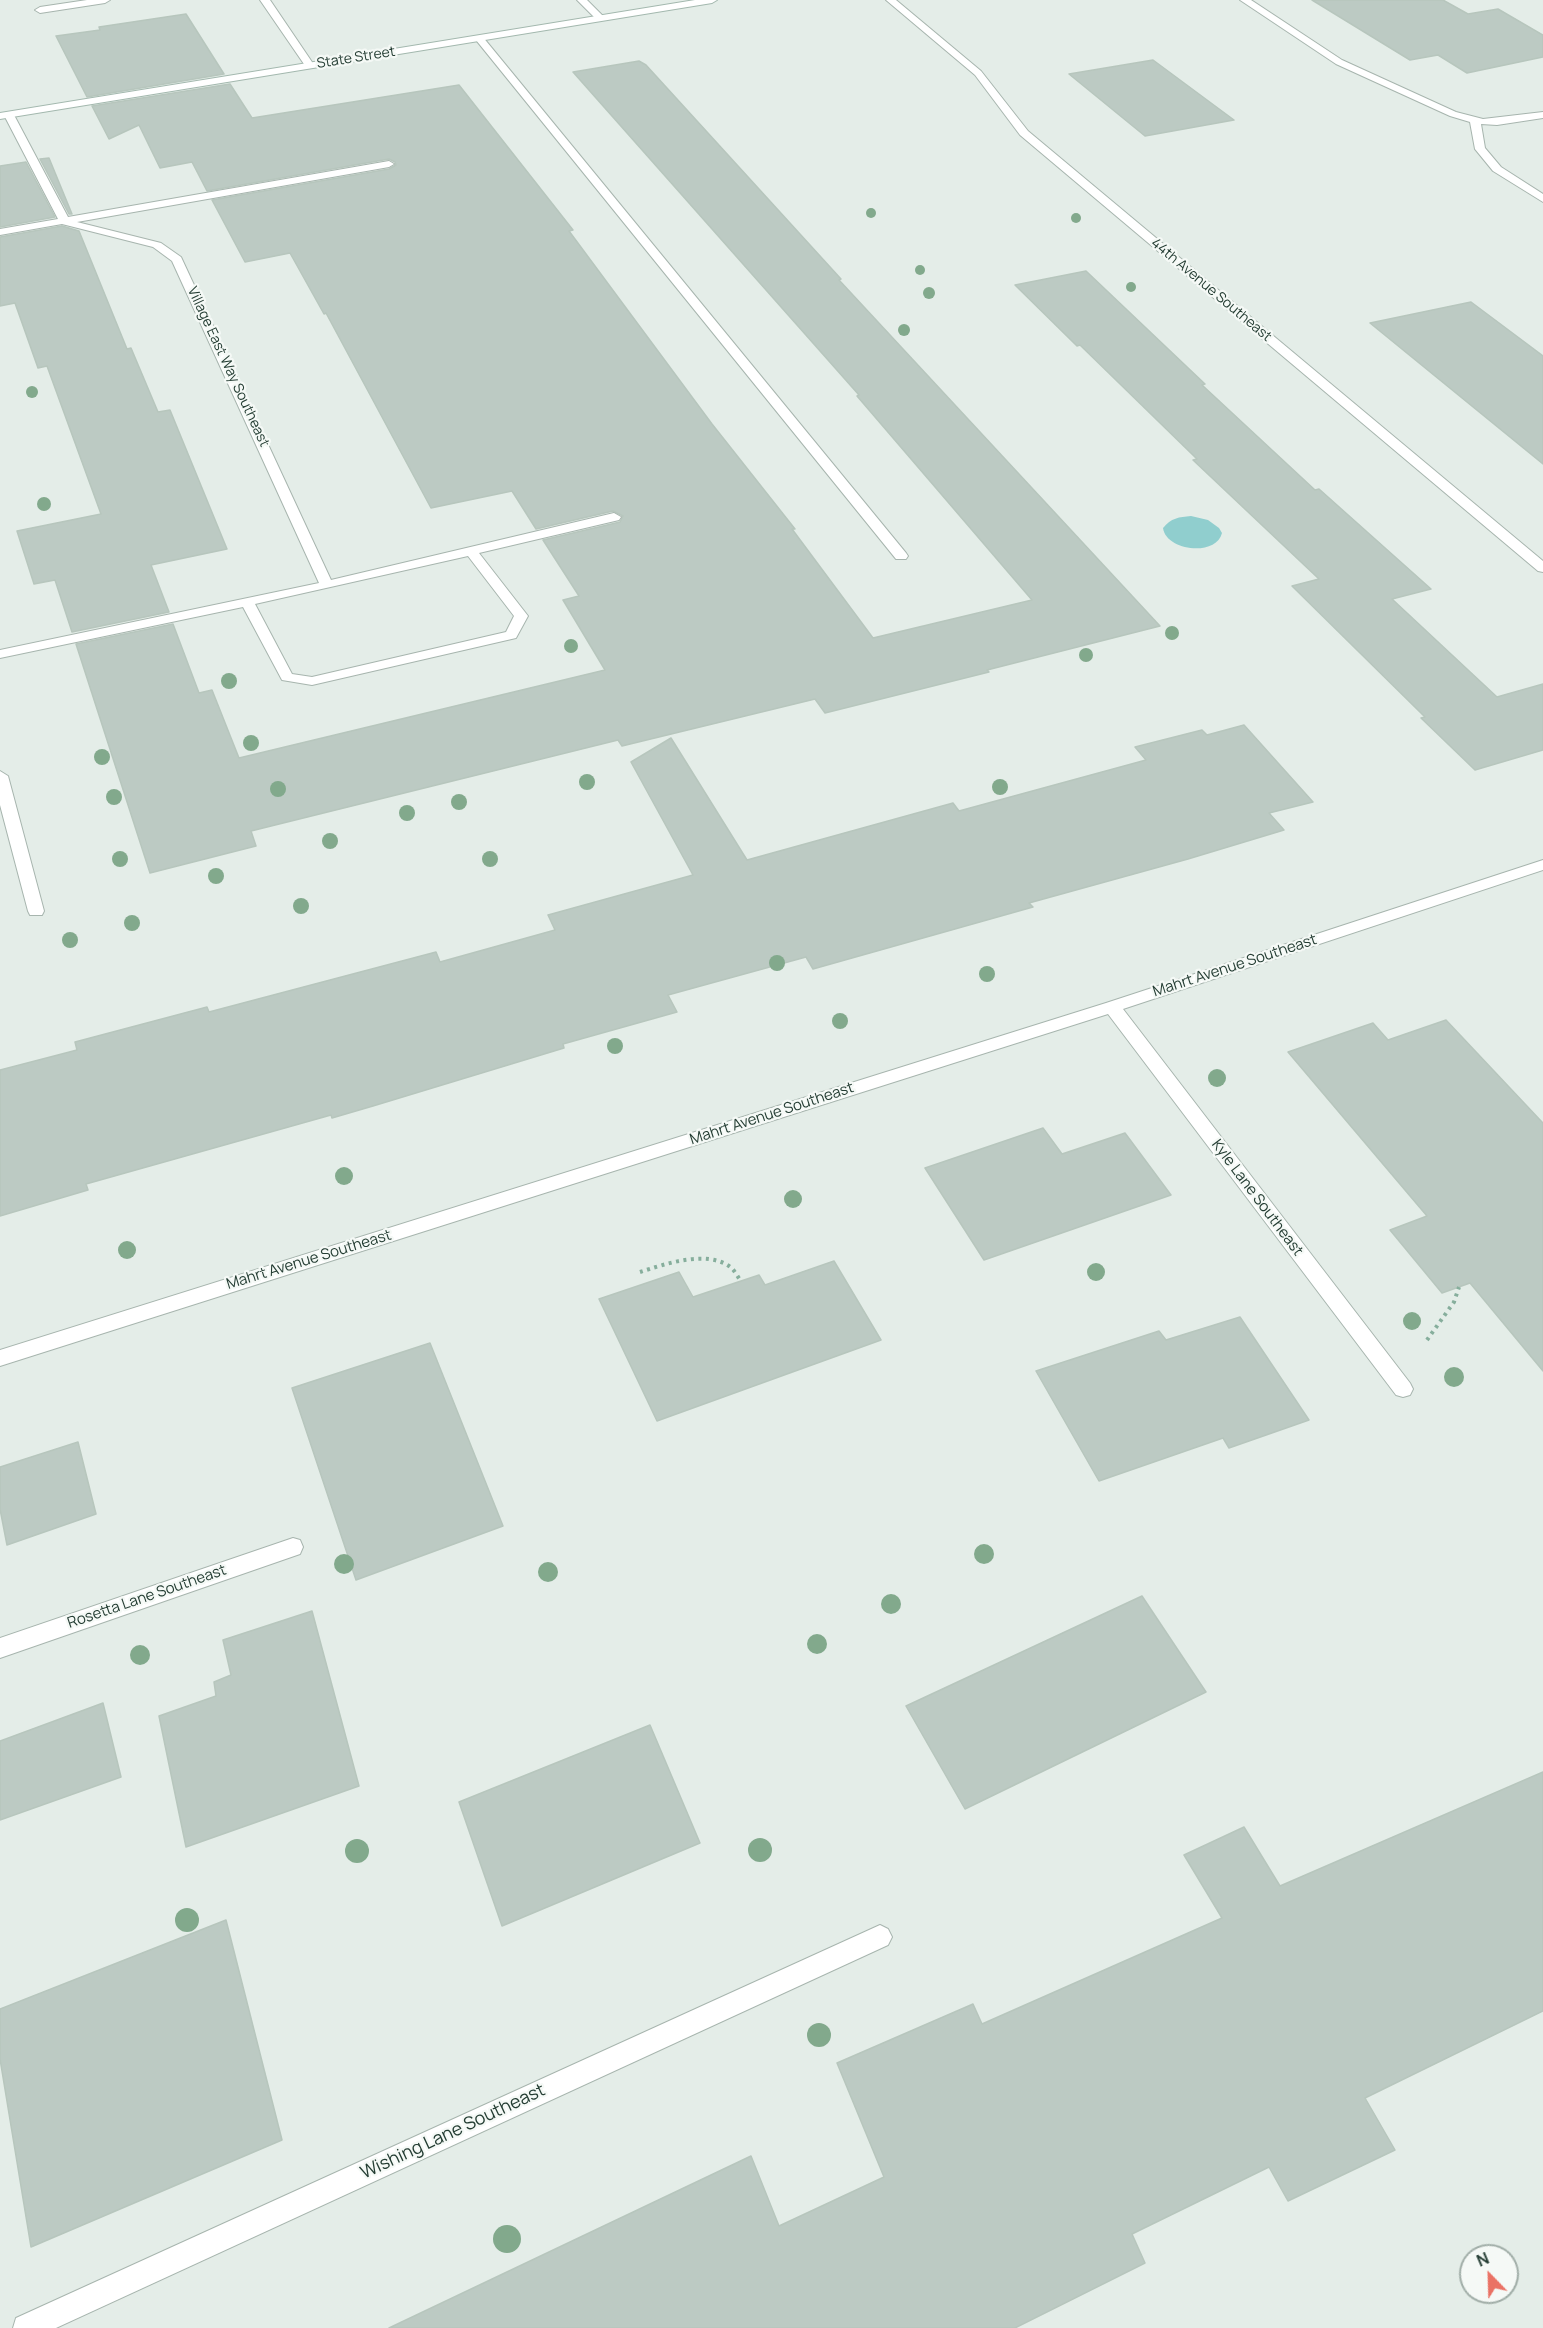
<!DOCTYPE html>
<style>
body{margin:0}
#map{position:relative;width:1543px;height:2328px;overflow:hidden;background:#e4ede8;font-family:Manrope,sans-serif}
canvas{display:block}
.north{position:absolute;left:1459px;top:2244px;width:60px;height:60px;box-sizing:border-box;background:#f5f9f6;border:2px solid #a1aea8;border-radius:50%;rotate:337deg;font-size:16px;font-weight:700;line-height:24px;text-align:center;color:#243d33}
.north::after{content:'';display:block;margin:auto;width:21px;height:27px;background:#ea7265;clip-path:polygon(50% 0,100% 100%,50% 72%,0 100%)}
</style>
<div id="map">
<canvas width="1543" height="2328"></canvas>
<div class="north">N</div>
</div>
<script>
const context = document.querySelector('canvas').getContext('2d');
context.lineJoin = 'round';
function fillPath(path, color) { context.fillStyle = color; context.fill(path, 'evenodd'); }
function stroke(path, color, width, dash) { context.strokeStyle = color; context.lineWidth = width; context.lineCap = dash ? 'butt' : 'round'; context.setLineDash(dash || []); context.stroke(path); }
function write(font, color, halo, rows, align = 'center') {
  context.font = font + ' Manrope,sans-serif'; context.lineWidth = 4.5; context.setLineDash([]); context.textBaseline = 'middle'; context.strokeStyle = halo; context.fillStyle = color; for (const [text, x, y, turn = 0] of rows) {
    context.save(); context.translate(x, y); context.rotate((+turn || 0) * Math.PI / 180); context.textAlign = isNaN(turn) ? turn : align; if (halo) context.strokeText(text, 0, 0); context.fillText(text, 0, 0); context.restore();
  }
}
const water = new Path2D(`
 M1191 516 1208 520 1219 528 1222 533C1216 557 1166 551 1163 528 1171 518 1179 517 1191 516Z`);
const building = new Path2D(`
 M1312 0H1443L1468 14 1498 9 1543 35V57L1467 73 1438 55 1410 60Z
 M186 14 224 74 87 97 56 36 100 30 99 27Z
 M1153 60 1234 120 1145 136 1069 74Z
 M639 61 646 65 841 279 839 280 1160 626 987 670 989 672 825 713 815 699 622 746 618 740 251 831 256 846 150 873 76 644 173 624 199 693 212 690 239 758 605 670 563 600 579 596 543 540 620 522 623 516 613 511 536 529 512 491 431 508 326 313 324 314 290 253 245 262 212 200 389 169 396 165 395 162 389 159 207 191 192 162 160 168 139 125 109 139 92 106 230 84 252 118 459 85 573 230 569 231 712 424 795 529H792L873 638 1032 600 857 396 859 395 573 72Z
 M49 158 72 214H69L40 159Z
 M26 162 55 217 0 227V166Z
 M62 226 79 231 127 349 131 348 158 412 170 410 227 549 151 565 169 612 72 632 55 580 34 584 17 531 101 514 47 366 38 368 15 303 0 306V237Z
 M1086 271 1205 384 1202 385 1315 490 1319 489 1431 589 1392 599 1497 697 1543 684V750L1475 770 1421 718 1425 717 1292 586 1319 579 1193 460 1197 459 1080 345 1077 346 1015 285Z
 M1471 302 1543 356V464L1370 323Z
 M1244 725 1313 802 1269 813 1284 830 1188 859 1029 903 1033 907 813 969 806 957 668 995 677 1012 563 1044 564 1048 373 1106 332 1118 331 1115 86 1184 88 1190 0 1216V1070L77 1050 75 1042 207 1007 209 1012 436 952 440 962 555 930 548 915 693 875 631 762 671 738 747 860 953 803 959 811 1146 760 1135 747 1202 730 1207 735Z
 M1446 1020 1543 1123V1371L1470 1283 1442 1293 1390 1230 1427 1216 1288 1052 1373 1023 1388 1040Z
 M1043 1128 1062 1154 1125 1133 1171 1195 984 1260 925 1168Z
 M834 1261 881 1340 657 1421 599 1299 679 1272 693 1297 759 1275 765 1285Z
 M1240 1317 1309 1420 1229 1448 1223 1438 1099 1481 1036 1371 1159 1331 1166 1340Z
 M430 1343 503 1526 356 1580 292 1388Z
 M78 1442 96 1514 7 1545 0 1509V1467Z
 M1142 1596 1206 1692 965 1809 906 1706Z
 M312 1611 359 1786 186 1847 159 1716 216 1696 214 1682 231 1675 223 1640Z
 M103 1703 121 1777 0 1820V1741Z
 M650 1725 700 1843 502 1926 459 1802Z
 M1543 1772V2011L1365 2098 1395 2150 1288 2201 1269 2167 1132 2234 1145 2263 1015 2328H389L751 2156 779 2226 884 2177 837 2063 973 2004 982 2024 1222 1918 1184 1855 1244 1827 1280 1886Z
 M226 1920 282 2140 31 2247 0 2059V2009Z`);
const path = new Path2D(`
 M640 1272C665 1264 705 1250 729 1266 734 1269 737 1276 741 1281
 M1427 1340 1454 1302 1459 1287`);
const lane = new Path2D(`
 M87 0H110L105 3 40 13 35 10 40 7Z
 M1240 0H1251L1342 60 1456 112 1483 119 1543 112V118L1497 125 1481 124 1485 148 1501 167 1543 194V202L1493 171 1475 149 1470 122 1450 116 1336 64Z
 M476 36H482L906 553 908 556 906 559H896L476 40Z`);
const street = new Path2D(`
 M260 0H270L314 65 312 67H306Z
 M577 0H587L603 16V20H597Z
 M886 0H896L981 71 1028 131 1543 561V572L1538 571 1020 135 975 75Z
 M9 112 14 115 68 217 389 161 394 164 389 167 77 222 161 243 181 257 331 580 614 513 621 517 619 520 479 553 528 616 516 638 312 685 282 680 243 607 0 658V650L319 583 172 261 153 247 62 224 0 235V229L58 219 4 115ZM468 556 514 616 506 632 312 677 292 674 255 604Z
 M0 771 8 776 44 911 42 915H30L28 911 0 805Z
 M1543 860V870L1123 1009 1410 1383 1413 1389 1410 1395 1403 1397 1396 1395 1108 1014 0 1366V1350L1106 1003Z
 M293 1538 300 1540 303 1547 300 1554 0 1658V1638Z
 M880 1925 888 1929 892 1937 888 1945 56 2328H13L16 2318Z`);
const secondary = new Path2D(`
 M695 0H717L712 3 0 119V113Z`);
const trees = [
 [871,213,5],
 [1076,218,5],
 [920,270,5],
 [1131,287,5],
 [929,293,6],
 [904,330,6],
 [32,392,6],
 [44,504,7],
 [1172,633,7],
 [571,646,7],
 [1086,655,7],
 [229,681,8],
 [251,743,8],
 [102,757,8],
 [587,782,8],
 [1000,787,8],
 [278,789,8],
 [114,797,8],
 [459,802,8],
 [407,813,8],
 [330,841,8],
 [120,859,8],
 [490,859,8],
 [216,876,8],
 [301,906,8],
 [132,923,8],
 [70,940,8],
 [777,963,8],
 [987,974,8],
 [840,1021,8],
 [615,1046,8],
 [1217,1078,9],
 [344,1176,9],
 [793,1199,9],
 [127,1250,9],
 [1096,1272,9],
 [1412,1321,9],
 [1454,1377,10],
 [984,1554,10],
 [344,1564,10],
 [548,1572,10],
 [891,1604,10],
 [817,1644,10],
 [140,1655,10],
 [760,1850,12],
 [357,1851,12],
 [187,1920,12],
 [819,2035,12],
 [507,2239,14]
];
const farStreetnames = [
 ["State Street",356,58,-9],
 ["44th Avenue Southeast",1211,290,40],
 ["Village East Way Southeast",228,367,65]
];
const streetNames = [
 ["Mahrt Avenue Southeast",1235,966,-18],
 ["Mahrt Avenue Southeast",772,1114,-18],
 ["Kyle Lane Southeast",1257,1198,53],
 ["Mahrt Avenue Southeast",309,1260,-17],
 ["Rosetta Lane Southeast",147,1597,-19]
];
const nearStreetnames = [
 ["Wishing Lane Southeast",453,2132,-25]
];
fillPath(water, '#90cece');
fillPath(building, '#bccac3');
stroke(building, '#b7c6bd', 1.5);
stroke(lane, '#a7b5ae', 2);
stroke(street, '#a7b5ae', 2);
stroke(secondary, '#a3b8ae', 2);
stroke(path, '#86ae9c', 4, [3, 4.5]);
fillPath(lane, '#fff');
fillPath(street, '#fff');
fillPath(secondary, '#fff');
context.fillStyle = '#82a98c';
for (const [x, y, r] of trees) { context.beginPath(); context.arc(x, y, r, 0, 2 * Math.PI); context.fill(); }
write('14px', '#243d33', '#f5f9f6', farStreetnames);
write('15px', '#243d33', '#f5f9f6', streetNames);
write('18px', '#243d33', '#f5f9f6', nearStreetnames);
</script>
